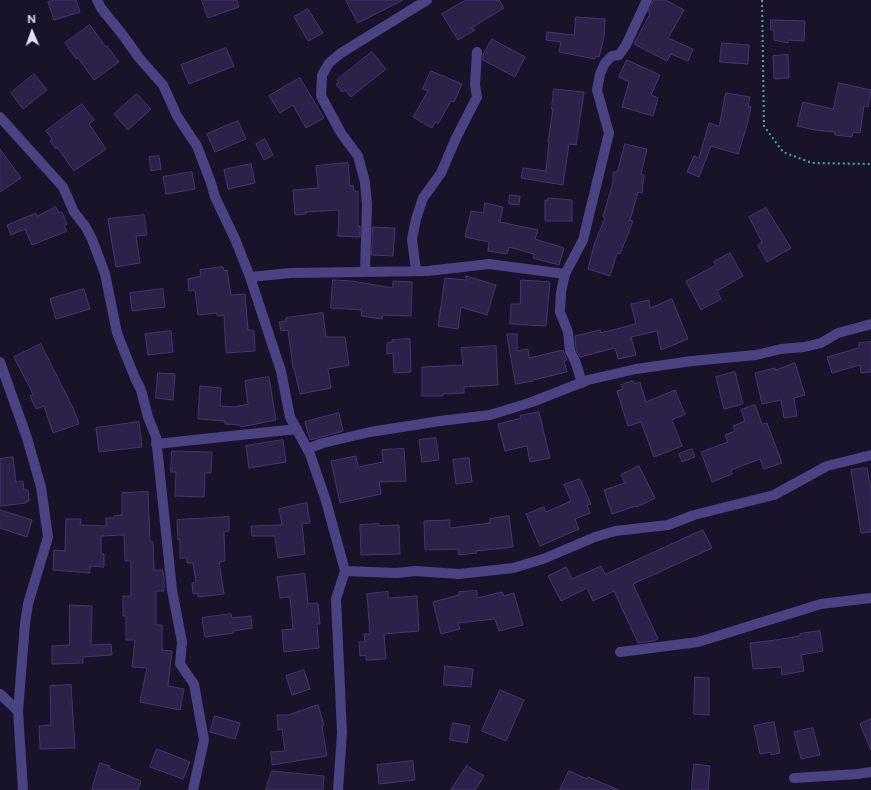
<!DOCTYPE html>
<style>
body{margin:0}
#map{position:relative;width:871px;height:790px;overflow:hidden;background:#181329;font-family:Figtree,sans-serif}
canvas{display:block}
.north{position:absolute;left:12px;top:12px;width:40px;height:40px;-webkit-text-stroke:3px #181329;paint-order:stroke;rotate:358deg;font-size:11px;font-weight:700;line-height:16px;text-align:center;color:#e4defc}
.north::after{content:'';display:block;margin:auto;width:14px;height:18px;background:#e4defc;clip-path:polygon(50% 0,100% 100%,50% 72%,0 100%)}
</style>
<div id="map">
<canvas width="871" height="790"></canvas>
<div class="north">N</div>
</div>
<script>
const context = document.querySelector('canvas').getContext('2d');
context.lineJoin = 'round';
function fillPath(path, color) { context.fillStyle = color; context.fill(path, 'evenodd'); }
function stroke(path, color, width, dash) { context.strokeStyle = color; context.lineWidth = width; context.lineCap = dash ? 'butt' : 'round'; context.setLineDash(dash || []); context.stroke(path); }
const building = new Path2D(`
 M55 0H76L80 12 54 20 48 2Z
 M202 0H237L239 7 208 18Z
 M346 0H403L358 23Z
 M466 0H499L504 8 471 28 475 30 458 40 442 14Z
 M654 0H666L684 10 668 38 693 49 688 61 671 54 667 61 634 44 650 14 648 12Z
 M308 9 323 33 308 41 294 17Z
 M576 17 605 19 604 37 599 57 596 56 595 59 559 52 561 42 546 40 547 32 574 35Z
 M771 20 805 21 804 41 788 40V43L774 40V30H771Z
 M90 25 106 47 107 46 119 62 94 80 78 58 76 59 65 43Z
 M492 39 525 57 515 77 483 60V55Z
 M722 43 749 45 748 64 720 62Z
 M226 48 234 66 189 84 181 65Z
 M372 52 386 69 351 97 345 90 342 92 336 84 339 82 337 80Z
 M788 55 789 78 774 79 773 56Z
 M627 60 660 75 651 95 658 98 653 116 622 107 629 82 619 77Z
 M431 71 462 84 454 102 451 101 438 124 435 122 432 128 413 117 428 91 423 89Z
 M34 74 47 90 23 109 11 93Z
 M300 78 324 118 306 128 293 105 280 113 269 96Z
 M839 83 871 90 868 107 864 106 860 133 853 132 852 137 835 135V132L815 130 797 126 803 102 833 109Z
 M554 89 584 92 576 145 569 144 563 185 521 178 523 168 546 171 549 142H548L553 109H552Z
 M726 93 750 97 748 106 751 107 747 125 738 154 711 146 699 177 687 172 694 156 699 158 709 123 719 126Z
 M137 94 151 109 128 130 114 114Z
 M82 104 94 120 89 124 106 149 74 171 57 147 56 149 50 141 52 139 46 131Z
 M238 121 246 139 215 152 207 134Z
 M265 139 273 155 264 160 256 144Z
 M625 144 647 149 641 174 644 175 642 193 638 192 630 220 633 221 620 254 617 253 610 276 588 269 594 245 605 218 603 217 613 182V172H617Z
 M0 149 21 178 0 192Z
 M159 156 161 169 151 171 149 157Z
 M348 163 350 186 353 185 354 191H358V226H360V237L338 236 339 210 306 212V214L295 215 293 190 318 188 316 166Z
 M251 164 255 183 228 189 224 170Z
 M192 172 195 189 166 194 163 177Z
 M510 195 520 196 519 205 509 204Z
 M548 198 572 200V221H545V200H548Z
 M485 203 503 207 500 222 538 230 535 239 564 248 559 265 533 258 534 254 509 247 507 254 488 251 489 242 465 237 471 211 483 213Z
 M56 207 59 213 62 212 67 224 64 226 67 231 32 245 25 229 11 235 7 225 36 213 37 216Z
 M766 208 791 248 767 262 758 245 762 242 749 217Z
 M144 215 147 235 136 236 140 263 116 267 108 219Z
 M373 227 395 228 393 256 372 255Z
 M730 253 743 276 717 291 721 299 701 310 686 281 716 265 714 262Z
 M223 267 224 271 227 270 231 295 245 294 248 330H254L255 351 226 353 224 315 217 316V313L198 315 195 290 189 291 188 279 201 276 200 270Z
 M466 276 496 285 487 315 461 307 458 329 438 326 445 278 466 280Z
 M333 280 352 281 393 288V281L412 282 411 316 383 315 382 319 361 316 362 310 331 308Z
 M521 280 550 282 546 326 510 324 511 304H520Z
 M84 289 90 309 56 319 50 299Z
 M163 289 165 307 132 311 130 293Z
 M672 299 688 339 661 350 657 331 631 337 636 355 618 359 615 348 580 357 576 349 575 336 600 330 601 333 636 324 631 304 649 300 650 308Z
 M323 313 326 337H345L349 365 328 369 331 388 300 394 294 368H293L288 330 281 331 279 322 286 321V318Z
 M171 331 173 352 148 355 145 334Z
 M507 334H517V351L528 349 529 358 563 350 567 360 564 361 567 372 533 380V381L516 384Z
 M410 339 411 372 394 373 393 353 387 354V343L392 342V340Z
 M871 342V372L861 373 860 365 832 373 827 357 859 348V343Z
 M41 344 74 410 79 424 53 433 44 406 36 409 30 396 33 395 30 388 14 357Z
 M496 346 498 385 464 387V393L443 394V396H422V367L463 365 461 348Z
 M795 363 805 395 794 398 797 416 784 418 781 400 762 404 755 373 775 368V370Z
 M735 372 743 404 724 409 716 377Z
 M158 373 175 374 173 400 156 398Z
 M269 377 276 420 241 427 240 425 225 424V421L198 419 200 386 221 388 220 406 235 407 248 404 245 381Z
 M633 381 634 384 640 382 646 402 675 390 685 414 672 420 682 446 654 457 641 422 628 426 617 391 623 389 621 385Z
 M755 405 762 424 767 423 782 463 764 469 760 459 731 470 732 474 712 482 701 452 728 442 725 435 735 431 733 426 745 421 741 410Z
 M539 412 550 458 530 462 527 446 505 451 498 424 521 418 520 416Z
 M339 413 343 431 310 440 305 422Z
 M139 422 142 447 99 452 96 428Z
 M436 438 439 460 422 462 419 440Z
 M283 440 286 462 249 468 246 446Z
 M404 449 406 481 379 482 381 494 340 503 331 461 356 456 358 467 383 462 382 450Z
 M692 449 695 457 682 462 679 454Z
 M172 451 212 452 211 473H205L204 497 175 496 176 472H171Z
 M13 457 16 482 23 481 24 490H28L29 501H26V503L0 506V459Z
 M469 458 472 482 456 484 453 460Z
 M639 466 655 498 637 507 636 506 612 514 604 490 625 483 621 475Z
 M867 468 871 490V532L861 533 851 470Z
 M580 479 591 504 587 505 590 513 575 519 579 529 540 546 526 514 544 507 546 512 571 501 564 485Z
 M148 492 150 542H153L154 570H163L164 579V591H156V625H162V650L172 651 168 686 184 689 180 710 140 702 147 668 132 667 135 640H126V616H123V596H131V561H125L124 535 101 536V553L104 554V567L90 566V573L53 570 54 550 65 551 66 519H81L80 525 106 526V518H114V516L122 515V493Z
 M307 503 310 523 302 524 305 554 278 558 275 536H252L251 526 282 525 279 509Z
 M0 510 32 520 27 537 0 528Z
 M509 516 513 547 476 551 477 553 459 555 458 549 425 550 424 521 450 520V528L490 523V519Z
 M229 517V531L224 532 225 561 219 562 224 594 198 597V593L193 594 192 583 196 582 193 563H187V558H180V539L178 540 177 520Z
 M379 524V526L399 525 400 554 361 555 360 525Z
 M703 530 712 548 633 584 658 639 653 641 638 643 614 591 593 601 587 588 561 601 548 576 566 567 572 579 601 566 605 574Z
 M305 574 308 604 318 603 320 624H317L319 648 284 652 282 630 293 629 290 597 280 598 277 577Z
 M477 591V598L502 592 504 596 514 593 523 625 499 631 495 619 458 623 460 629 441 634 433 602 459 595V592Z
 M388 592V598L417 596 419 631 384 634 386 659 366 660V655L360 656 359 642H365L364 634H370L367 594Z
 M70 605 92 606 91 645 111 644 112 655 83 657V663L52 664V646L69 645Z
 M231 614 232 618 251 616 252 628 233 631 234 633 205 637 202 618Z
 M820 631 823 651 801 655 804 671 782 675 781 667 753 669 750 643 776 640 800 636V634Z
 M445 666 473 669 471 687 444 685Z
 M304 670 310 689 292 695 286 676Z
 M695 677 709 678V715L694 714Z
 M71 685 75 748 40 749 39 726 51 725 50 686Z
 M500 690 524 700 506 741 482 731Z
 M318 705 324 725 322 726 327 756 272 765 271 752 285 751 282 729 278 730 277 715H288Z
 M215 716 240 723 235 739 210 732Z
 M871 719V750L860 724Z
 M774 722 780 753 771 755V752L760 754 754 726Z
 M453 723 470 726 467 743 450 740Z
 M813 728 820 755 801 759 794 732Z
 M157 749 190 762 183 779 150 767Z
 M413 761 415 780 379 784 377 765Z
 M100 763 110 766 109 768 141 781 138 790H92Z
 M694 764 710 766 708 790H692Z
 M467 766 484 776 475 790H451Z
 M272 771 324 776 323 790H266Z
 M569 771 587 779 588 777 619 790H560Z`);
const path = new Path2D(`
 M762 0 764 126 783 152 812 163 871 164`);
const minor = new Path2D(`
 M97 0 101 8 122 34 140 59 163 85 177 116 197 146 211 183 215 197 235 239 250 277 281 371 290 417 310 454 326 501 345 571
 M0 117 63 187 74 212 85 226 92 239 105 274 117 333 135 378 141 390 148 417 156 437 172 590 182 642 180 664 194 684 204 740 193 790
 M416 271 412 239 416 219 423 198 441 173 456 138 477 97 475 85 477 52
 M365 272 367 205 365 182 358 156 341 133 321 96 322 75 329 63 341 53 427 0
 M250 277 291 273 428 271 489 264 565 274
 M0 362 27 438 41 487 48 537 28 604 25 624 18 711 23 790
 M582 383 576 363 570 351 568 332 560 312 561 292 565 274 583 240 609 133 597 90 600 74 605 63 612 56 619 55 626 45 647 0
 M156 444 297 429
 M307 449 323 443 370 432 440 421 490 415 532 402 588 380 636 369 692 361 756 355 781 349 804 347 821 343 838 333 871 324
 M620 652 698 642 821 604 871 598
 M0 694 18 711
 M794 778 858 774 871 772
 M338 790 342 733 336 599 345 571 397 573 415 571 459 574 513 568 543 559 595 537 615 531 668 525 694 515 774 495 827 466 871 455`);
fillPath(building, '#2c2148');
stroke(building, '#463572', 1);
stroke(path, '#3cb0b2', 2, [2, 3]);
stroke(minor, '#4a4283', 10);
</script>
